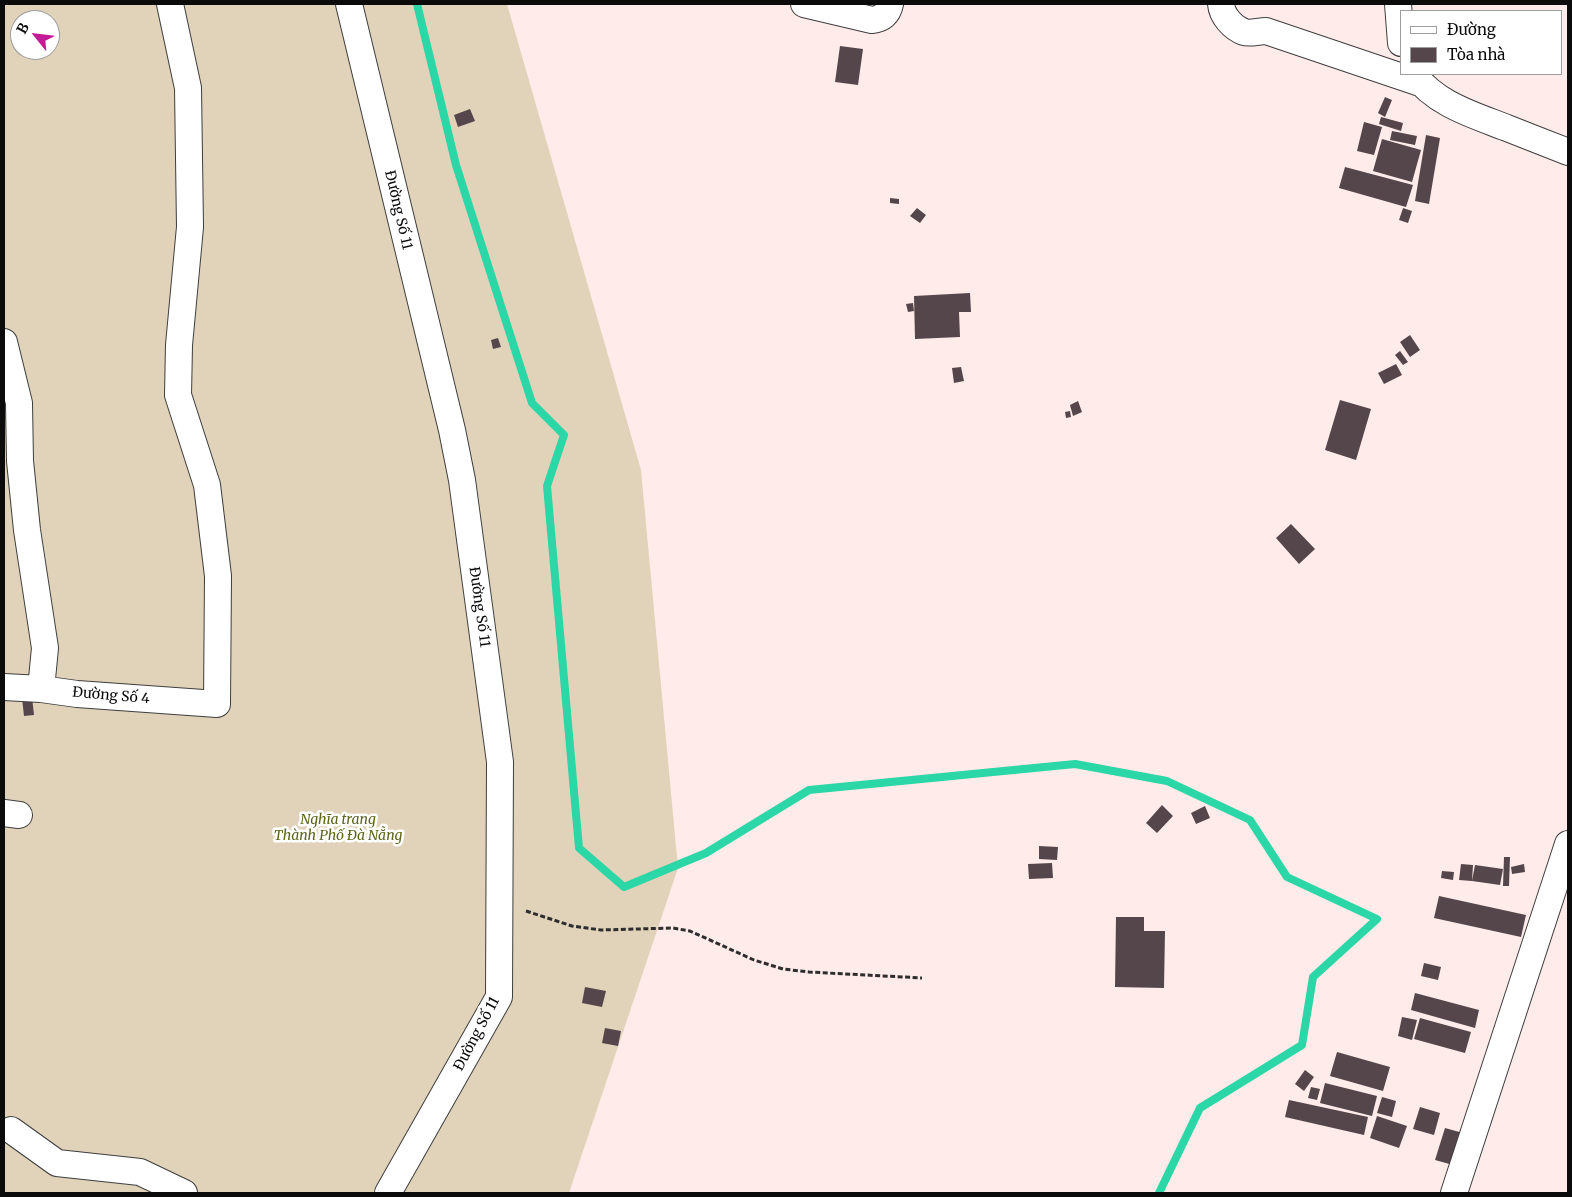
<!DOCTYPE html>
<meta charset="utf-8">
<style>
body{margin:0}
#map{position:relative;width:1572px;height:1197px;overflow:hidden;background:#ffebe9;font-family:Merriweather,serif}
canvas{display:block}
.frame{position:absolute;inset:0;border:5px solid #0b0b0b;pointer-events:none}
.legend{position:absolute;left:1400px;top:10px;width:162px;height:65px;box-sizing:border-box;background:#fff;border:1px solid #9d9d9d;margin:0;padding:6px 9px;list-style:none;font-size:15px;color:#0b0b0b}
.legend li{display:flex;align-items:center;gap:10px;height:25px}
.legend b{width:25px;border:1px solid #9d9d9d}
.north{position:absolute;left:10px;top:10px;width:50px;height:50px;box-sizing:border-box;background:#fff;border:1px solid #9d9d9d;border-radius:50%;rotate:299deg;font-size:14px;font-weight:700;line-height:20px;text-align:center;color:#0b0b0b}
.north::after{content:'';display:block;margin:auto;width:18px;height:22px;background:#c31a95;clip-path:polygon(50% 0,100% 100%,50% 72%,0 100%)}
</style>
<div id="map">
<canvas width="1572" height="1197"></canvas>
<div class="frame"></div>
<ul class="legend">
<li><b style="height:6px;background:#fff"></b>Đường</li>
<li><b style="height:14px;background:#54464a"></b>Tòa nhà</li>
</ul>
<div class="north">B</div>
</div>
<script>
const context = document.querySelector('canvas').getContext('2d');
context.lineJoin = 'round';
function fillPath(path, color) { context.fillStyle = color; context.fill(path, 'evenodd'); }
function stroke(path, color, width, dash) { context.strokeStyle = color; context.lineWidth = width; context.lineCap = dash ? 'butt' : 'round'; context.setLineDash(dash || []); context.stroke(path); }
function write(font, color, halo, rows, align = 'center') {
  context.font = font + ' Merriweather,serif'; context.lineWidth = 5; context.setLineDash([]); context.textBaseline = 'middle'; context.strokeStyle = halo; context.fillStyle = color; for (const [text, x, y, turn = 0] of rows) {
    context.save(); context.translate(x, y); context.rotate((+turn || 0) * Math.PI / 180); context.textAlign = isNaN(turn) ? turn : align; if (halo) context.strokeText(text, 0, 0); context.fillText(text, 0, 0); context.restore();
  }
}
const cemetery = new Path2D(`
 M4 4H507L641 470 678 868 569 1193H4ZM20 20H50V50H20Z`);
const stream = new Path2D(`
 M417 4 456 165 532 403 564 435 547 486 579 848 624 887 706 853 809 790 1075 764 1167 781 1250 820 1287 877 1377 919 1313 977 1302 1045 1200 1108 1159 1193`);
const building = new Path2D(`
 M840 46 863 49 858 85 835 82Z
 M1385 97 1392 100 1385 117 1378 113Z
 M470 109 475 121 458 127 454 115Z
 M1381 117 1403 123 1401 131 1379 124Z
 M1364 122 1382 127 1374 155 1357 151Z
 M1392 131 1417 136 1415 145 1390 140Z
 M1426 135 1440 138 1429 204 1415 201Z
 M1382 139 1421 150 1412 182 1373 171Z
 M1345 167 1413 185 1406 207 1339 188Z
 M890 198 899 199V204L890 203Z
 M917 208 926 215 920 223 910 216Z
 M1403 208 1412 211 1408 223 1399 220Z
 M970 293 971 312H959L960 337 915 339 914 296Z
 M913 303 914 311 908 312 906 304Z
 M1410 335 1420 350 1410 357 1400 342Z
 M498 338 501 347 493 349 491 340Z
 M1400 351 1408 362 1403 365 1395 355Z
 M1396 364 1402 375 1384 384 1378 373Z
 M961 367 964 381 954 383 952 368Z
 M1340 400 1371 409 1356 460 1325 450Z
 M1078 401 1082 412 1073 416 1070 405Z
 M1070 411 1071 417 1066 418 1065 412Z
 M1291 524 1315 549 1299 564 1276 538Z
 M32 697 34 715 24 716 22 698Z
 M1162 805 1173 816 1157 833 1146 823Z
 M1205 806 1210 818 1196 824 1191 813Z
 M1039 846 1058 847 1057 860 1039 859Z
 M1504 857H1510L1509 886H1503Z
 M1052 863 1053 878 1029 879 1028 864Z
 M1461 864 1473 865 1472 881 1459 880Z
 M1524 864 1525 872 1512 874 1511 867Z
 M1475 865 1503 869 1500 885 1472 881Z
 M1442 871 1454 872 1453 880 1441 878Z
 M1439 896 1526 915 1521 937 1434 918Z
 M1116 917H1144V931H1165L1164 988 1115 987Z
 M1424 963 1441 967 1438 980 1421 976Z
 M585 987 606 991 602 1007 582 1003Z
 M1415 993 1479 1010 1475 1028 1411 1010Z
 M1402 1017 1417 1020 1412 1040 1398 1036Z
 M1420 1018 1471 1032 1465 1053 1414 1039Z
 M605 1028 621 1031 618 1046 602 1043Z
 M1337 1052 1390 1067 1383 1091 1330 1076Z
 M1305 1070 1314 1077 1304 1091 1295 1084Z
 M1325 1083 1377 1096 1372 1116 1320 1103Z
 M1311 1087 1320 1089 1317 1100 1308 1098Z
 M1382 1097 1396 1101 1392 1117 1377 1113Z
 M1289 1100 1368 1117 1364 1135 1285 1117Z
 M1420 1107 1440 1113 1434 1135 1413 1129Z
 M1377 1116 1407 1126 1399 1148 1370 1138Z
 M1445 1128 1463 1133 1453 1165 1435 1160Z`);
const path = new Path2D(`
 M526 911 572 926 601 930 673 928 690 931 754 960 783 969 809 972 922 978`);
const minor = new Path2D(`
 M349 4 452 430 462 480 500 762 499 997 388 1193
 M804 4 872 20C882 19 888 14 890 4
 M1221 4C1222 16 1233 28 1244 32 1250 34 1259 31 1266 31L1420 83
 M1398 4 1401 43
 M1414 74C1435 104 1474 115 1507 128 1527 136 1548 144 1568 152
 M4 342 19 403 20 461 27 530 45 648 41 689
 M4 687 41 689 77 694 217 704 218 576 207 485 178 395 179 345 190 227 188 88 170 4
 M4 813 19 815
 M11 1130 57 1163 140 1172 184 1193
 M1454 1193 1568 844`);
const streetNames = [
 ["Đường Số 11",398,210,77],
 ["Đường Số 11",479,607,82],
 ["Đường Số 4",111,696,5],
 ["Đường Số 11",477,1034,-62]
];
const parkNames = [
 ["Nghĩa trang",338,820],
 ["Thành Phố Đà Nẵng",338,836]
];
fillPath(cemetery, '#e1d3b9');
stroke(stream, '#2bd6a7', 8);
fillPath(building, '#54464a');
stroke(minor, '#3e3e3e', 28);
stroke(path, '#2d2d2d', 3, [5, 2.5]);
stroke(minor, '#fff', 26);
write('14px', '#0b0b0b', '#fff', streetNames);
write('italic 14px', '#5d6618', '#fff', parkNames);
</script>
